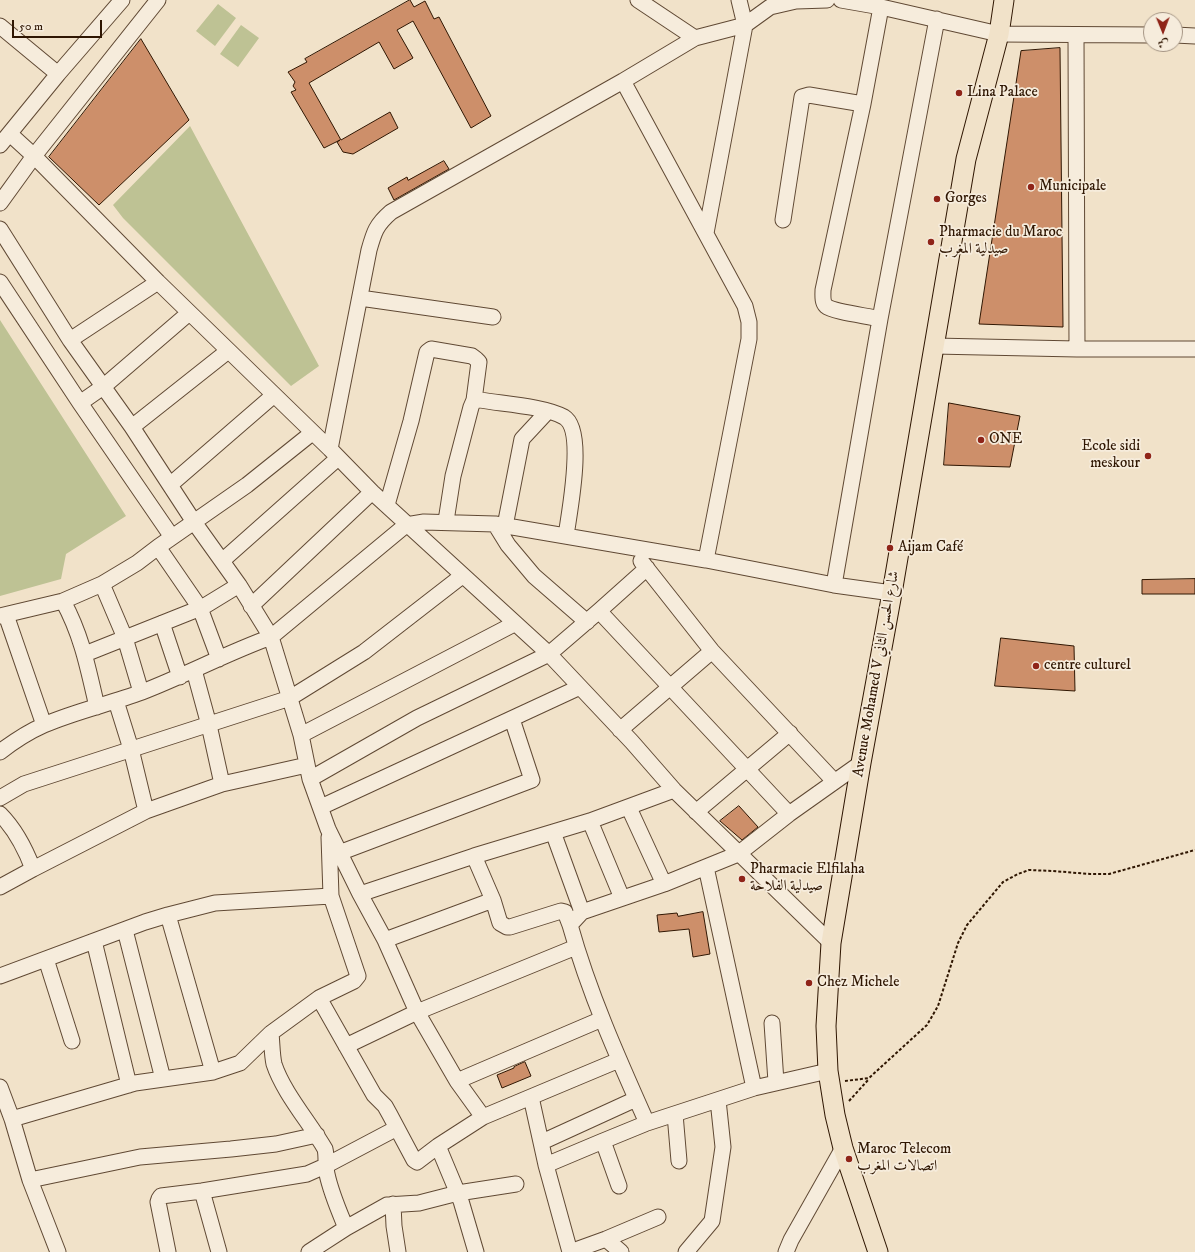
<!DOCTYPE html>
<meta charset="utf-8">
<style>
body{margin:0}
#map{position:relative;width:1195px;height:1252px;overflow:hidden;background:#f1e2c9;font-family:"IM FELL DW Pica",Amiri,serif}
canvas{display:block}
.north{position:absolute;left:1143px;top:12px;width:40px;height:40px;box-sizing:border-box;background:#f6ecdc;border:1px solid #a69685;border-radius:50%;rotate:179deg;font-size:11px;font-weight:700;line-height:16px;text-align:center;color:#2f1602}
.north::after{content:'';display:block;margin:auto;width:14px;height:18px;background:#8f2418;clip-path:polygon(50% 0,100% 100%,50% 72%,0 100%)}
.scale{position:absolute;left:12px;top:20px;width:90px;height:18px;box-sizing:border-box;border:2px solid #2f1602;border-top:0;padding-left:5px;font-size:12px;line-height:14px;white-space:nowrap;color:#2f1602;-webkit-text-stroke:3px #f6ecdc;paint-order:stroke}
</style>
<div id="map">
<canvas width="1195" height="1252"></canvas>
<div class="north">ش</div>
<div class="scale">50 m</div>
</div>
<script>
const context = document.querySelector('canvas').getContext('2d');
context.lineJoin = 'round';
function fillPath(path, color) { context.fillStyle = color; context.fill(path, 'evenodd'); }
function stroke(path, color, width, dash) { context.strokeStyle = color; context.lineWidth = width; context.lineCap = dash ? 'butt' : 'round'; context.setLineDash(dash || []); context.stroke(path); }
function write(font, color, halo, rows, align = 'center') {
  context.font = font + ' "IM FELL DW Pica",Amiri,serif'; context.lineWidth = 3.5; context.setLineDash([]); context.textBaseline = 'middle'; context.strokeStyle = halo; context.fillStyle = color; for (const [text, x, y, turn = 0] of rows) {
    context.save(); context.translate(x, y); context.rotate((+turn || 0) * Math.PI / 180); context.textAlign = isNaN(turn) ? turn : align; if (halo) context.strokeText(text, 0, 0); context.fillText(text, 0, 0); context.restore();
  }
}
const green = new Path2D(`
 M218 4 236 18 215 46 196 31Z
 M241 25 259 38 238 67 220 54Z
 M190 126 319 366 291 386 123 218 113 205Z
 M0 320 126 516 66 554 61 579 0 596Z`);
const building = new Path2D(`
 M410 0 414 7 425 1 434 19 439 17 491 116 471 128 413 21 397 30 413 58 394 69 379 42 309 83 341 140 390 112 398 128 353 154 343 152 337 142 340 140 324 148 291 92 296 90 293 86 295 82 288 72 307 62 305 59Z
 M141 39 189 120 99 205 49 157Z
 M1060 48 1063 327 979 324 1021 51Z
 M444 161 449 169 394 200 388 188 407 177 408 180Z
 M949 403 1020 416 1010 467 944 465Z
 M1195 579V594H1142V580Z
 M1001 638 1074 646 1075 691 995 686Z
 M739 806 758 827 742 840 720 821Z
 M703 912 710 954 693 957 689 929 659 932 657 915 677 913 678 916Z
 M525 1062 531 1076 502 1088 497 1075 514 1068V1067Z`);
const path = new Path2D(`
 M845 1081 869 1078 927 1025 938 1006 958 943 967 925 1003 882 1018 874 1029 870 1053 871 1090 874H1109L1195 850
 M849 1101 869 1079`);
const minor = new Path2D(`
 M638 0 695 38
 M841 0 881 7 999 34 1151 35
 M0 26 58 74
 M1076 35 1077 349
 M1175 35 1195 36
 M623 81 745 306 749 322V339L706 560
 M10 134 34 156 158 282 330 449 372 492 549 654 632 742 674 790 831 943
 M0 145 58 74 122 0
 M0 203 34 156 158 0
 M783 220 802 97 809 95 863 104
 M0 229 70 340 132 427 194 522 239 585 271 637 301 735 310 779 328 829 360 894 474 856 590 821 674 790
 M706 233 745 25 770 7 796 1 827 0
 M0 282 80 403 172 537
 M360 298 493 317
 M880 319C869 316 833 312 826 306 822 302 823 295 823 290L863 104 881 7
 M70 340 158 282
 M934 346 1077 349H1195
 M80 403 103 387 189 313
 M132 427 228 351
 M330 449 369 250C374 232 376 225 391 212L623 81 695 38 745 25 739 0
 M170 485 274 395
 M387 505 411 421 427 352 431 349 472 356 476 359 479 362 474 400
 M446 521 453 476 471 407 474 400H480C503 404 544 406 564 417 586 430 569 513 566 536
 M495 524 508 545 534 576 587 622
 M505 526 522 439 548 411
 M158 547 200 608 219 659
 M222 561 338 458
 M641 561 712 651 834 781
 M102 584 125 638 141 692
 M834 585 880 319 937 19
 M63 601C82 636 88 668 97 707
 M251 606 372 492
 M599 611 789 814
 M6 615 44 725
 M0 616 63 601 102 584 137 563 158 547 247 485 312 433
 M162 623 180 677
 M85 654 203 607 239 585
 M194 670 209 725 222 784
 M116 701 131 749 146 811
 M620 730 712 651
 M301 735 514 624
 M0 752C13 742 28 732 44 725 76 711 110 704 142 692 186 675 227 653 271 637L406 525 424 522 495 524 706 560 834 585 892 593
 M310 779 417 718 549 654 599 611 647 568
 M0 798 24 784 290 698 364 652 462 576
 M321 807 580 687
 M629 808 664 884
 M696 812 790 733
 M0 814C16 830 25 848 33 869
 M590 821 622 898
 M553 832 582 912
 M339 853 532 780 512 719
 M474 856 493 900 500 923 507 927H510L561 911 565 912 570 925
 M706 867 754 1088
 M0 887 33 869 146 811 222 784 307 765
 M360 894 385 940 417 1012 457 1081 483 1117
 M168 915 213 1072
 M125 930 163 1079
 M385 940 493 900
 M94 941 129 1085
 M46 959 72 1041
 M0 976 145 922 168 915 215 903 331 896
 M319 998 354 981 358 976 331 896 329 837
 M772 1023 776 1082
 M346 1046 417 1012 576 947
 M828 1071 754 1088 647 1123C618 1058 589 993 570 925L582 912 664 884 738 854 789 814 861 763
 M457 1081 602 1019
 M0 1087 12 1119 30 1180 58 1252
 M531 1097 546 1165 570 1252
 M675 1114 679 1161
 M12 1119 135 1083 213 1072 240 1063 271 1033
 M542 1142 636 1099
 M546 1165 603 1141
 M30 1180 140 1157 231 1149 276 1144 317 1135
 M619 1186 603 1141 647 1123
 M202 1191 219 1252
 M393 1204 394 1226 398 1252
 M346 1228C339 1211 331 1193 327 1174 325 1166 327 1157 325 1149 310 1123 283 1092 274 1064 272 1055 272 1043 271 1033L319 998 374 1095 385 1106 390 1115 414 1160 417 1162 438 1146
 M606 1239 621 1252
 M168 1252 158 1202 159 1199 161 1196 202 1191 307 1174 325 1166 397 1128
 M309 1252 346 1228 387 1205 419 1203 458 1193 516 1184
 M476 1252 461 1201 438 1146 483 1117 619 1060
 M570 1252 606 1239 658 1217
 M686 1252 712 1221 723 1147 718 1100
 M786 1252 791 1240 843 1148`);
const major = new Path2D(`
 M878 1252 843 1148 835 1115 828 1071 826 1026 831 943 861 763 892 593 966 159 999 34 1004 0`);
const markers = [
 [959,93,4,"#8f2418"],
 [1031,187,4,"#8f2418"],
 [937,199,4,"#8f2418"],
 [931,242,4,"#8f2418"],
 [981,440,4,"#8f2418"],
 [1148,456,4,"#8f2418"],
 [890,548,4,"#8f2418"],
 [1036,666,4,"#8f2418"],
 [742,879,4,"#8f2418"],
 [809,983,4,"#8f2418"],
 [849,1159,4,"#8f2418"]
];
const poiNames = [
 ["Lina Palace",967,93],
 ["Municipale",1039,187],
 ["Gorges",945,199],
 ["Pharmacie du Maroc",939,233],
 ["صيدلية المغرب",939,250],
 ["ONE",989,440],
 ["Ecole sidi",1140,447,"right"],
 ["meskour",1140,464,"right"],
 ["Aijam Café",898,548],
 ["centre culturel",1044,666],
 ["Pharmacie Elfilaha",750,870],
 ["صيدلية الفلاحة",750,887],
 ["Chez Michele",817,983],
 ["Maroc Telecom",857,1150],
 ["اتصالات المغرب",857,1167]
];
const streetNames = [
 ["Avenue Mohamed V شارع الحسن الثاني",877,674,-80]
];
fillPath(green, '#bec294');
fillPath(building, '#cd8f6a');
stroke(building, '#2f1602', 1);
stroke(minor, '#604934', 17);
stroke(major, '#2f1602', 21);
stroke(path, '#2f1602', 2, [3, 2]);
stroke(minor, '#f6ecdc', 15);
stroke(major, '#f1e2c9', 19);
for (const [x, y, r, color] of markers) { const dot = new Path2D(); dot.arc(x, y, r, 0, 2 * Math.PI); context.fillStyle = color; context.fill(dot); stroke(dot, '#f6ecdc', 1.5); }
write('15px', '#2f1602', '#f6ecdc', poiNames, 'left');
write('15px', '#2f1602', '#f6ecdc', streetNames);
</script>
